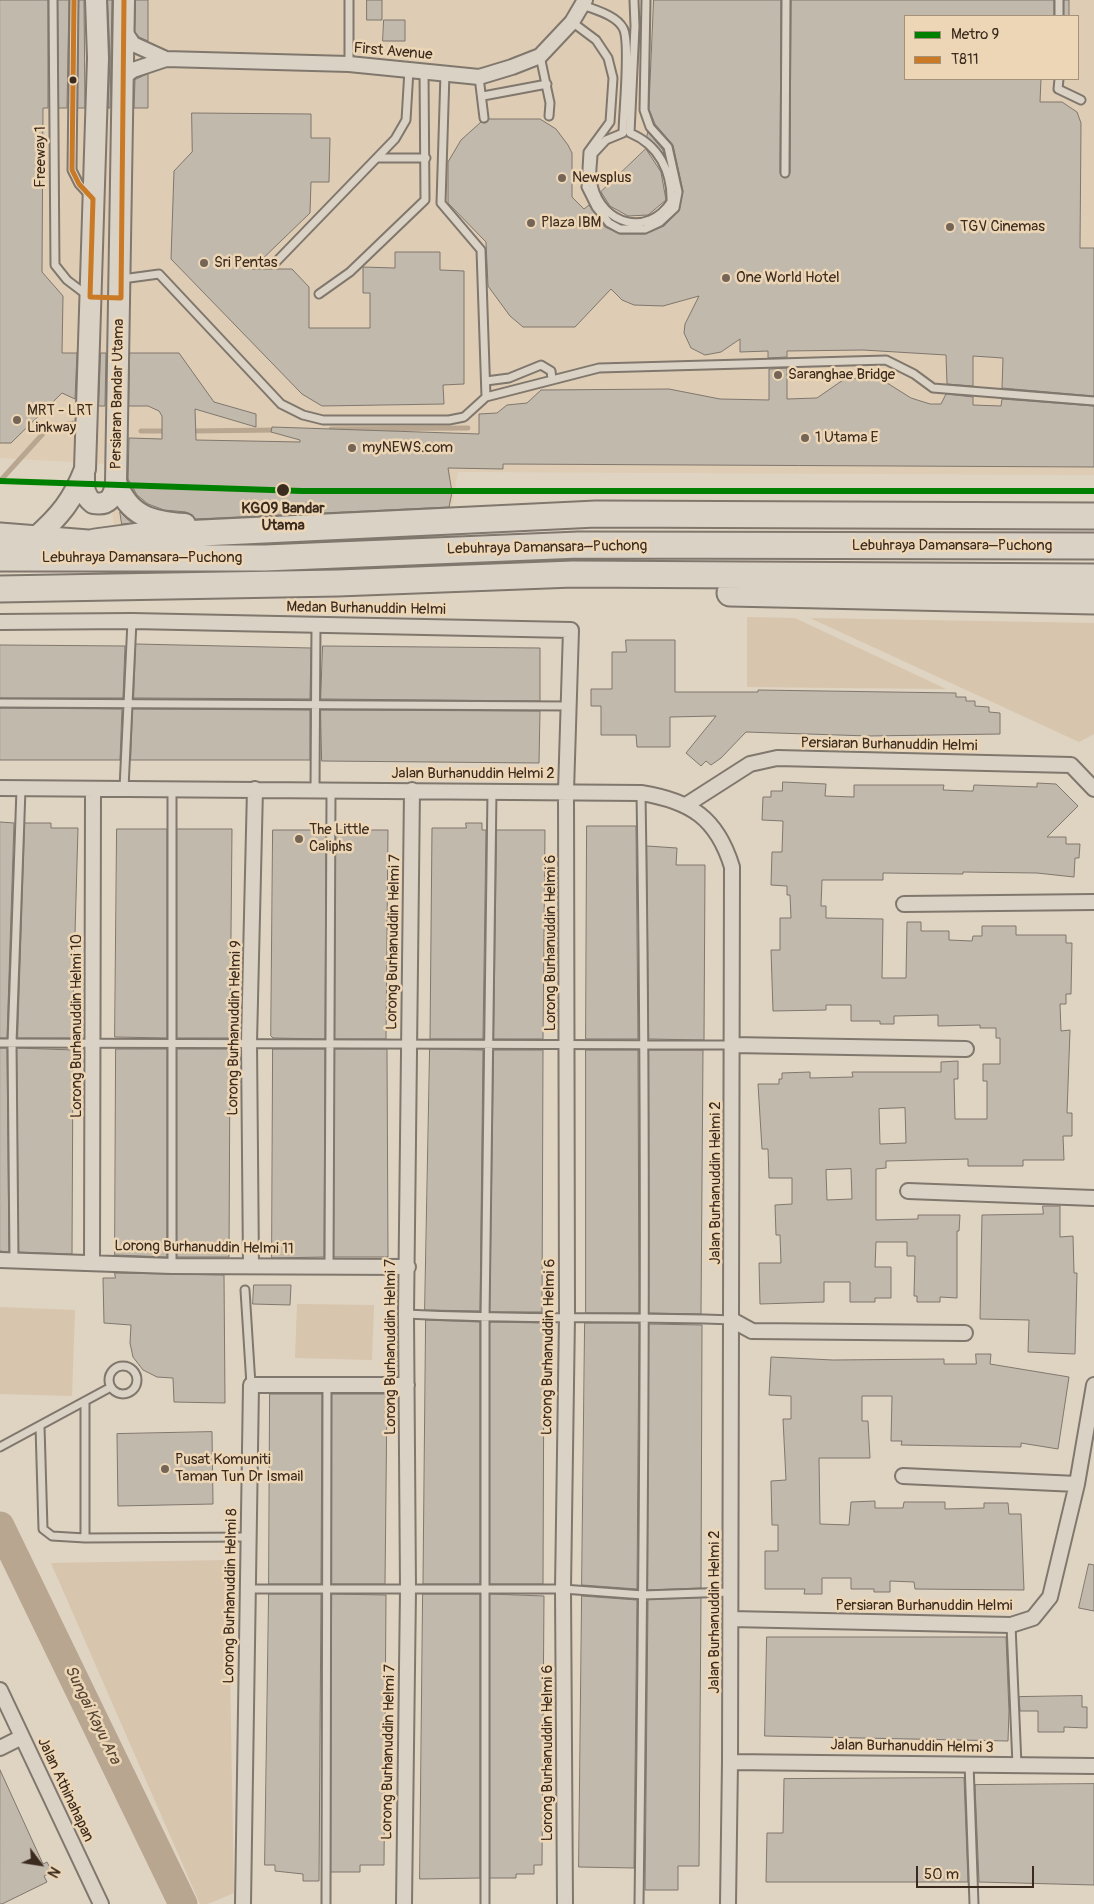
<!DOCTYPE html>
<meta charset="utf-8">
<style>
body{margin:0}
#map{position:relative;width:1094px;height:1904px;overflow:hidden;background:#dfd3c2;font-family:Pangolin,sans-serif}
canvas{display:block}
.legend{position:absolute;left:904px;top:15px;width:175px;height:65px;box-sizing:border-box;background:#ecd6b5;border:1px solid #a59179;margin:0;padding:6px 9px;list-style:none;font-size:15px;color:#3b2a1e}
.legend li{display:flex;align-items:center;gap:10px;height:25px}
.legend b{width:25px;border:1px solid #a59179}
.north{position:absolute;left:15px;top:1839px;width:50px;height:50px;-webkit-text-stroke:4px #ecd6b5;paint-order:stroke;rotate:121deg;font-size:14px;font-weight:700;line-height:20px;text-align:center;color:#3b2a1e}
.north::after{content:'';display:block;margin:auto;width:18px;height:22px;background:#3b2a1e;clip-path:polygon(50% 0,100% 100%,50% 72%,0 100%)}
.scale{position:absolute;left:916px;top:1866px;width:118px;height:22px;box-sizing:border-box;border:2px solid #3b2a1e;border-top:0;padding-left:6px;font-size:15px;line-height:18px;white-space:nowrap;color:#3b2a1e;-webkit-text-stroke:4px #ecd6b5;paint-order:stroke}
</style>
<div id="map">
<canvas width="1094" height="1904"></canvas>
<ul class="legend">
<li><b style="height:6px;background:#008000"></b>Metro 9</li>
<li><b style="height:6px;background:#ca7a24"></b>T811</li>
</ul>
<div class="north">N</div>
<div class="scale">50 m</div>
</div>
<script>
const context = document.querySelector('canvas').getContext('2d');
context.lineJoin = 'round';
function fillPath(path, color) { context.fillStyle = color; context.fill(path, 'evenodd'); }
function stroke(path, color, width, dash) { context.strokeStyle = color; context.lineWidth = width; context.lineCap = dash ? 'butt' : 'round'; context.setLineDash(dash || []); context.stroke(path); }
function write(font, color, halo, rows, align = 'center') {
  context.font = font + ' Pangolin,sans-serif'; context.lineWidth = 5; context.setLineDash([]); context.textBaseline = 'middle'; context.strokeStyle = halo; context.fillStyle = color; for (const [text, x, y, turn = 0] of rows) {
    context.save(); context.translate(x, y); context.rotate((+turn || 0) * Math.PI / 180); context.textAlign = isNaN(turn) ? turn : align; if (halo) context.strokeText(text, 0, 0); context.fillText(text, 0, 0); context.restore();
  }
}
const built = new Path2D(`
 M0 0H1094V475L458 472 446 540 115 533 106 464 0 458ZM905 16H1078V79H905Z`);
const green = new Path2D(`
 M747 617 795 618 946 689 747 687Z
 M810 618 1094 623V734L1079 742Z
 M297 1304 374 1305 372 1360 295 1358Z
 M0 1307 75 1310 72 1396 0 1394Z
 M228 1560 234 1893 208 1904H200L51 1563Z`);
const stream = new Path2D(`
 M331 429 468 428
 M141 431H167
 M191 431 277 430
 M0 481 49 427 74 423`);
const river = new Path2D(`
 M0 1526 183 1904`);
const building = new Path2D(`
 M0 0H48V108H43L42 272 63 296 62 353H77L75 399 62 393 11 443H0Z
 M58 0H69L67 108H59Z
 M79 0H84L85 108H78Z
 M108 0H112L110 108H108L110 58Z
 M136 0H148V41L139 37 135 32Z
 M367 0H382V20H367Z
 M654 0H781L780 173 784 178 790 173 791 0H1054V16H905V79H1041L1040 102H1062L1077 112 1081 123 1080 248H1094V396L1002 388 1003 358 973 356V386L947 384 946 355 863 350 787 351V357L768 358V351L740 352V339L721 352 705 355 691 348 684 333 685 324 699 296 663 306 634 305 622 300 611 289 575 327H523L510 316 488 286 486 242 448 203V162L461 140 481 122 485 123 489 119H540L556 129 568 145 572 153V197L584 209 589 205 605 227 620 234H645L664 226 679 211 683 191 673 145 655 124 649 109Z
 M1064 0H1069V16H1064Z
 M384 20H405V41H383Z
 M148 74V108H134L135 80Z
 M192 113 311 114V138H330L329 182H311L310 213 252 269H292L309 287V328H370V293H363V267L395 268V252H440V270L464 271V384L443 385 444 404 322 406 302 394 171 259 174 171 192 152Z
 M648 132 663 150 664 155 647 137Z
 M646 149 661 172 666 200 648 215 628 216 610 206 601 192Z
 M101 353H106L105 406H99Z
 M130 353H179L214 402 256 414V427L195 409 196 440 300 442V440L271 432 272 427 479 434V414L497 413 507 405 527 403 541 390 669 389 720 399 769 400V369L787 368V399L817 398 843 380 868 377 884 381 911 398 930 404H941L946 394 973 397V405L1001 406 1002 399 1094 406V467L503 464V469L448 468 452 492 449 507 196 519 186 512 164 510 148 504 137 495 128 479 129 438 162 439V416L159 411 148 406H129Z
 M120 512 126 518 132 523 122 524Z
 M626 640H675V692H758V690L956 693V697H966V701H975V706L989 707V712L1000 713V734L869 736 746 732 721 758 711 765 706 761 701 766 686 753 716 716 670 717V747H637L636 735H601V706H591V689H612V652H626Z
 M136 644 311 648 310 699 134 698Z
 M0 645 125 646 123 698H0Z
 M323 646 540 648V701L321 699Z
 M0 708 122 709 120 760H0Z
 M133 709 310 710V760H131Z
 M321 710 540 711 539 763 322 761Z
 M783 782 826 784 825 796 854 797V785H944L943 790 969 791H973L974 785 1037 787V783L1056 784 1078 806 1047 837H1066V844H1080L1079 858H1075L1074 877 1037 873 963 872V874L883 873V880H822L821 906H826V918L883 919 882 978H906L907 922H921V931H949V940L972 941 973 936H982V926H1016V935H1066V943H1072L1071 994H1066V1004H1060L1061 1031 1070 1030 1067 1113H1072V1136H1063L1064 1160H1023V1166H968V1159L886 1161V1168L876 1169V1220L918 1219V1215H960L959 1231H957V1298L940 1297V1302H917V1296H914L915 1256H907V1242H876L875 1267H891V1298H875V1302H850V1282H824V1302L760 1304 759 1263H781L780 1235H776L775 1205 792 1204V1178H769L768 1149H762L758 1084H779V1079H782V1073L810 1072V1078L853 1077 852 1072H941V1062L958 1061V1079H954L955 1119H987V1081H983V1064H1000V1038H996V1028H980V1025L938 1026V1015L894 1016V1024H880V1021H851V1005H826V1010L773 1011 771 950H780V918H791L790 895H787V886L771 885 772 852H782L783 821 762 820 763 797H771V791H782ZM905 1108 906 1143 880 1144 879 1109ZM851 1169 852 1199 827 1200 826 1170Z
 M0 822 14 823 7 1038H0Z
 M25 823H51V828H78L72 1038H18Z
 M466 823H482V830H486L483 1039H430L432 828H466Z
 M587 826H636L638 1039H586Z
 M117 829H167V1038L115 1037Z
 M177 829H232L230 1038H177Z
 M273 830H326L325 1039 273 1038 271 1036Z
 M336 830H388L386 1039H335Z
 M497 830H545L543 1039H494Z
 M647 846 677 848 676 865H705L704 1040 649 1039Z
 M0 1048H7L9 1252 0 1251Z
 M17 1048 73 1050 72 1254 19 1252Z
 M116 1049H167V1257L115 1255Z
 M177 1049H230L229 1257H177Z
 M273 1049H325L324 1257 272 1258Z
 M335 1049H387L388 1257H334Z
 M430 1049 483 1050 480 1311 425 1310Z
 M494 1050H543L542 1312H490Z
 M586 1050H638L639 1313H586Z
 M649 1050H703L701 1314 649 1313Z
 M1043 1206H1060V1237L1073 1236 1074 1273H1077L1075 1354 1028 1352 1029 1320 980 1319 982 1215 1043 1214Z
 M115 1273 224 1275 225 1403 174 1402 173 1378 157 1377 143 1370 133 1357 130 1343 131 1325 104 1323 103 1278H115Z
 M254 1285H291L290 1305 253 1304Z
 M426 1320 480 1322V1584H423V1581Z
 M490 1322 544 1323 543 1584H490Z
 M585 1323H639L637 1589 582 1585Z
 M649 1324 702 1325 701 1588 648 1590Z
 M976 1354H991L990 1364 1069 1377 1058 1449 1021 1443V1447L901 1445 902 1441H891L892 1396H862V1421H868L870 1458H819L820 1524 849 1525 851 1502 875 1501V1508H903L904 1502H945V1509L984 1508V1503H1008L1009 1514H1021L1024 1590 915 1589 914 1582 890 1581V1592H874V1589H851V1578H822V1594H804L805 1589H765V1551H778V1525H772L771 1481 786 1480 783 1419H791V1396L769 1395 771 1357 833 1360 944 1359V1364H976Z
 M270 1394H322L321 1584H269Z
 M332 1394H387L385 1584H332Z
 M212 1432 213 1504 118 1506 117 1434Z
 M1089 1564 1094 1565V1611L1079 1608Z
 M269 1594H321L319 1881H303V1874L275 1871V1865H265Z
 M332 1594 386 1595 384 1865H360V1872H331Z
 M423 1594H480V1878L420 1879Z
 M490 1594 544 1596 542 1865H534V1874H516V1878H490Z
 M582 1596 637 1600 634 1868 579 1867Z
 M701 1598 699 1866H678V1890H645L648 1600Z
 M767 1637H1006L1009 1711 1008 1741 765 1736Z
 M1082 1696V1707H1087V1728L1064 1727V1732H1038V1711H1020L1019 1697Z
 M0 1770 43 1864 47 1862 52 1872 44 1876 47 1882 2 1904H0Z
 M964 1778 968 1882H766L767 1833H783L784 1779Z
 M1094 1784V1885L979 1882 975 1785Z`);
const service = new Path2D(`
 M53 0 55 265 67 280 88 296
 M74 0 72 170 79 184 90 196
 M583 5C595 10 616 15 623 28 631 41 623 114 623 133L606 140 593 154C593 163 590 175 593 185 602 225 648 237 671 202 672 172 659 145 630 133L635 26 634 0
 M1059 16V0
 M572 22 596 40 608 58 613 78 610 122 588 152 586 187 596 207 609 223 620 229H645L660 222 675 208 678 192 668 147 650 127 644 110 646 0
 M540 56 550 103 549 116
 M349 64V0
 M445 73 441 203 481 250 486 397
 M479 77 484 118
 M1059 79 1058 89 1081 100
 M483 96 547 84
 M378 158H426
 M785 173 786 0
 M275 263 395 139 406 120 409 70
 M122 279 159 274 281 404 303 415 323 420H449L464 417 486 397 599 368 886 360 914 374 933 388 1094 401
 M319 294 350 272 425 200 424 71
 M486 381 509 378 541 365 551 371 552 379
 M0 703 569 706
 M124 788 132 621
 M172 789V1266
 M315 790 316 625
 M0 1043 732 1045
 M14 1261 12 1043 21 789
 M329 1265 331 791
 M245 1290 251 1385
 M406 1314C515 1320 623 1316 732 1320
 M109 1380a14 14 0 1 1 28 0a14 14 0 1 1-28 0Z
 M85 1401V1538L249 1537
 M40 1426 43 1529 52 1536 85 1538
 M0 1447 111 1387
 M247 1589H563L643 1595 731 1592
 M1011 1625 1017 1765
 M969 1763 974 1904
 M326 1904 327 1386
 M485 1904V1318L492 791
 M639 1904C644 1534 647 1163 641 793`);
const minor = new Path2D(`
 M125 32 133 44 166 59 349 64 479 77 512 67 540 56 572 22 585 0
 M124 77 133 70 166 59
 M0 622 132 621 571 630 566 791 567 1316 563 1589 565 1904
 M0 788 641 793C691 801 717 818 732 867L730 1762 728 1904
 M686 805 750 764 777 758 1071 765 1094 789
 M904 904 1094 902
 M732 1045 966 1049
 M908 1191 1094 1198
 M0 1260 172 1266 408 1267
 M92 1262 93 789
 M251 1266 249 1042 255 789
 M732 1320 752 1331 965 1333
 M903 1476 1077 1484
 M731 1619 1011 1625 1033 1618 1050 1597 1077 1484 1094 1385
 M0 1690 101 1904
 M0 1748 22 1737
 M730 1762 1094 1766
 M243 1904 251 1385H407
 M404 1904 408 1590 406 1314 412 790`);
const secondary = new Path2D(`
 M124 0 116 482C129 516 151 522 185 524
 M84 474C84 486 83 495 93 503 109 506 114 497 116 482
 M35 538C60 516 73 500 85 469L98 58 96 0`);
const motorway = new Path2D(`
 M0 536 113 545
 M95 542 140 536 596 514 1094 516
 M0 558H265L579 545 1094 546
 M0 589 338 583 573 574 1094 577
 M730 593 1094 601`);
const bus1 = new Path2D(`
 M74 0 72 170 79 184 93 199 90 297 121 298 124 0`);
const metro1 = new Path2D(`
 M0 481 302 491H1094`);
const markers = [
 [73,80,4.5,"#3b2a1e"],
 [562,178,5,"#746557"],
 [531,223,5,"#746557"],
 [950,227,5,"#746557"],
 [204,263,5,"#746557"],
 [726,278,5,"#746557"],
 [778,375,5,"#746557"],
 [17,420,5,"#746557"],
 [805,438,5,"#746557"],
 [352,448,5,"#746557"],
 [283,490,7,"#3b2a1e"],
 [299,839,5,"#746557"],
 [165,1469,5,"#746557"]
];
const streetNames = [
 ["First Avenue",393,52,5],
 ["Freeway 1",41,157,-90],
 ["Persiaran Bandar Utama",118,394,-89],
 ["Lebuhraya Damansara–Puchong",952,546],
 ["Lebuhraya Damansara–Puchong",547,548,-1],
 ["Lebuhraya Damansara–Puchong",142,558],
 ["Medan Burhanuddin Helmi",366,609,1],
 ["Persiaran Burhanuddin Helmi",889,745,1],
 ["Jalan Burhanuddin Helmi 2",473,774],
 ["Lorong Burhanuddin Helmi 7",394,942,-89],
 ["Lorong Burhanuddin Helmi 6",551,943,-90],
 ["Lorong Burhanuddin Helmi 10",77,1026,-90],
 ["Lorong Burhanuddin Helmi 9",235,1028,-89],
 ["Jalan Burhanuddin Helmi 2",716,1183,-90],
 ["Lorong Burhanuddin Helmi 11",204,1248,1],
 ["Lorong Burhanuddin Helmi 7",391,1347,-90],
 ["Lorong Burhanuddin Helmi 6",549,1347,-89],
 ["Lorong Burhanuddin Helmi 8",231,1596,-89],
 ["Persiaran Burhanuddin Helmi",924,1606],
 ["Jalan Burhanuddin Helmi 2",715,1612,-90],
 ["Jalan Burhanuddin Helmi 3",912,1747,1],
 ["Lorong Burhanuddin Helmi 7",389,1752,-89],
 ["Lorong Burhanuddin Helmi 6",548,1753,-90],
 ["Jalan Athinahapan",65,1790,65]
];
const poiNames = [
 ["Newsplus",572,178],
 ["Plaza IBM",541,223],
 ["TGV Cinemas",960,227],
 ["Sri Pentas",214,263],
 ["One World Hotel",736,278],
 ["Saranghae Bridge",788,375],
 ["MRT - LRT",27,411],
 ["Linkway",27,428],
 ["1 Utama E",815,438],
 ["myNEWS.com",362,448],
 ["The Little",309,830],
 ["Caliphs",309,847],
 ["Pusat Komuniti",175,1460],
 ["Taman Tun Dr Ismail",175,1477]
];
const stopNames = [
 ["KG09 Bandar",283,509],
 ["Utama",283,526]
];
const waterNames = [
 ["Sungai Kayu Ara",92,1715,64]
];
fillPath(built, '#decdb4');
fillPath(green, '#d7c5ad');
stroke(stream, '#b8a690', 5);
stroke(river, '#b8a690', 29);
fillPath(building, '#c2b9ad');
stroke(building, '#80776d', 1);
stroke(service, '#80776d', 11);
stroke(minor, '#80776d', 18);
stroke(secondary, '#80776d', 24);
stroke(motorway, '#80776d', 29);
stroke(service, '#dbd2c6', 7);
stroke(minor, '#dbd2c6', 14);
stroke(secondary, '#dbd2c6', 20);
stroke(motorway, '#dbd2c6', 25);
stroke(bus1, '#ca7a24', 5);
stroke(metro1, '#008000', 6);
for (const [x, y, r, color] of markers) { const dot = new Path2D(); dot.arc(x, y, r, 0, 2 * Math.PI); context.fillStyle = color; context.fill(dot); stroke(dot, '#ecd6b5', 2); }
write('15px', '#3b2a1e', '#ecd6b5', streetNames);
write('15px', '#3b2a1e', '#ecd6b5', poiNames, 'left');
write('bold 15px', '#3b2a1e', '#ecd6b5', stopNames);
write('italic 16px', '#564435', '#ecd6b5', waterNames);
</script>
